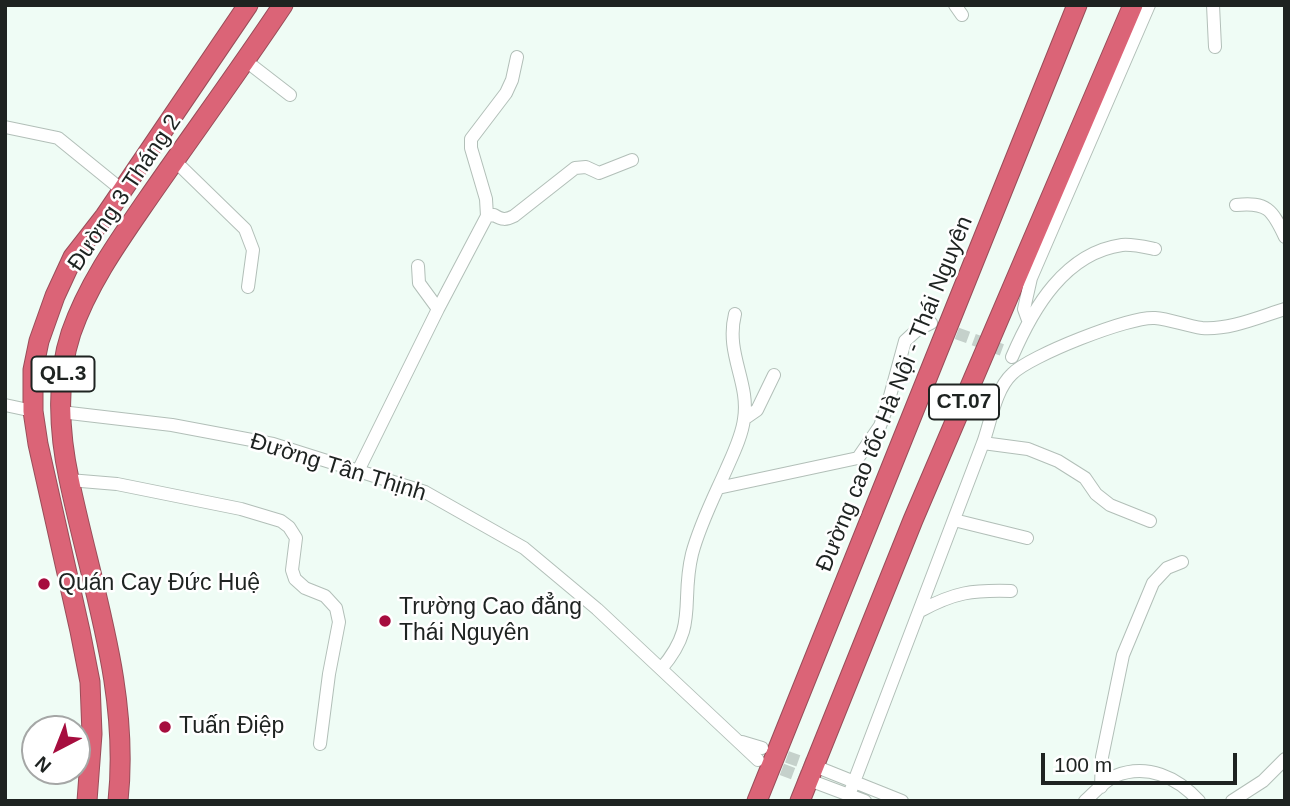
<!DOCTYPE html>
<meta charset="utf-8">
<style>
body{margin:0}
#map{position:relative;width:1290px;height:806px;overflow:hidden;background:#effcf5;font-family:Helvetica,sans-serif}
canvas{display:block}
.frame{position:absolute;inset:0;border:7px solid #1e2321;pointer-events:none}
.north{position:absolute;left:21px;top:715px;width:70px;height:70px;box-sizing:border-box;background:#fff;border:2px solid #a5a7a6;border-radius:50%;rotate:222deg;font-size:19px;font-weight:700;line-height:28px;text-align:center;color:#1e2321}
.north::after{content:'';display:block;margin:auto;width:24px;height:32px;background:#a60d3e;clip-path:polygon(50% 0,100% 100%,50% 72%,0 100%)}
.scale{position:absolute;left:1041px;top:753px;width:196px;height:32px;box-sizing:border-box;border:4px solid #1e2321;border-top:0;padding-left:9px;font-size:21px;line-height:24px;white-space:nowrap;color:#1e2321;-webkit-text-stroke:5px #fff;paint-order:stroke}
</style>
<div id="map">
<canvas width="1290" height="806"></canvas>
<div class="frame"></div>
<div class="north">N</div>
<div class="scale">100 m</div>
</div>
<script>
const context = document.querySelector('canvas').getContext('2d');
context.lineJoin = 'round';
function stroke(path, color, width, dash) { context.strokeStyle = color; context.lineWidth = width; context.lineCap = dash ? 'butt' : 'round'; context.setLineDash(dash || []); context.stroke(path); }
function write(font, color, halo, rows, align = 'center') {
  context.font = font + ' Helvetica,sans-serif'; context.lineWidth = 5; context.setLineDash([]); context.textBaseline = 'middle'; context.strokeStyle = halo; context.fillStyle = color; for (const [text, x, y, turn = 0] of rows) {
    context.save(); context.translate(x, y); context.rotate((+turn || 0) * Math.PI / 180); context.textAlign = isNaN(turn) ? turn : align; if (halo) context.strokeText(text, 0, 0); context.fillText(text, 0, 0); context.restore();
  }
}
const minorTunnel = new Path2D(`
 M940 327 1002 350
 M770 751 819 768
 M765 763 813 781`);
const minor = new Path2D(`
 M955 5 962 15
 M1213 5 1215 47
 M246 61 290 95
 M5 127 58 138 122 190
 M174 160 245 229 253 250 248 287
 M1236 205C1267 202 1272 209 1285 237
 M487 216 486 199 471 148V139L506 93 512 80 517 57
 M418 266 419 283 438 309
 M1028 320 1024 309 1031 278 1149 5
 M1012 357C1033 308 1065 253 1122 245 1132 244 1145 247 1155 249
 M5 405 33 411
 M61 412 172 425 273 444 425 492 524 548 597 609 758 760
 M744 419 757 410 774 375
 M983 443 1028 449 1058 461 1085 478 1096 494 1110 505 1150 521
 M358 471 438 309 487 216 494 215C502 220 506 220 514 216L575 168 586 167 599 173 632 160
 M69 480 117 484 241 509 281 521 289 527 296 538 292 570 295 579 305 588 325 596 336 608 339 622 329 674 320 744
 M718 488 858 458 880 426 887 407 905 341 917 330 931 323
 M954 520 1027 538
 M920 611C955 592 972 590 1011 591
 M661 669C699 625 680 603 692 554 700 524 714 497 726 470 733 454 742 436 744 419 750 382 725 354 735 314
 M742 742 762 748
 M822 769 902 801
 M817 783 865 801
 M1101 787 1102 757 1123 655 1153 583 1167 568 1182 562
 M849 795 983 443C991 421 995 390 1012 374 1029 356 1130 316 1155 318 1170 319 1186 326 1202 328 1230 330 1259 317 1285 309
 M1085 801C1094 793 1104 781 1115 776 1147 763 1177 777 1199 801
 M1232 801 1263 781 1285 759`);
const highway = new Path2D(`
 M87 801 92 734 90 682 80 631 38 444 33 411V370L39 341 55 296 73 257 105 216 248 5
 M118 801C130 689 91 586 69 479 59 433 56 378 71 333 88 284 118 242 147 200 192 135 239 71 283 5
 M757 801 1077 5
 M800 801 913 520 1133 5`);
const markers = [
 [44,584,7,"#a60d3e"],
 [385,621,7,"#a60d3e"],
 [165,727,7,"#a60d3e"]
];
const shields = [
 [63,374,63],
 [964,402,70]
];
const shieldNames = [
 ["QL.3",63,374],
 ["CT.07",964,402]
];
const streetNames = [
 ["Đường 3 Tháng 2",125,193,-56],
 ["Đường cao tốc Hà Nội - Thái Nguyên",895,394,-68],
 ["Đường Tân Thịnh",338,468,17]
];
const poiNames = [
 ["Quán Cay Đức Huệ",58,584],
 ["Trường Cao đẳng",399,608],
 ["Thái Nguyên",399,634],
 ["Tuấn Điệp",179,727]
];
stroke(minorTunnel, '#c5d1cb', 12, [12, 6]);
stroke(minor, '#b2bfb8', 14);
stroke(highway, '#994d59', 21);
stroke(minor, '#fff', 12);
stroke(highway, '#db6477', 19);
for (const [x, y, r, color] of markers) { const dot = new Path2D(); dot.arc(x, y, r, 0, 2 * Math.PI); context.fillStyle = color; context.fill(dot); stroke(dot, '#fff', 2.5); }
for (const [x, y, w] of shields) { const box = new Path2D(); box.roundRect(x - w / 2, y - 17.5, w, 35, 5); context.fillStyle = '#fff'; context.fill(box); stroke(box, '#1e2321', 2); }
write('bold 21px', '#1e2321', null, shieldNames);
write('23px', '#1e2321', '#fff', streetNames);
write('23px', '#1e2321', '#fff', poiNames, 'left');
</script>
